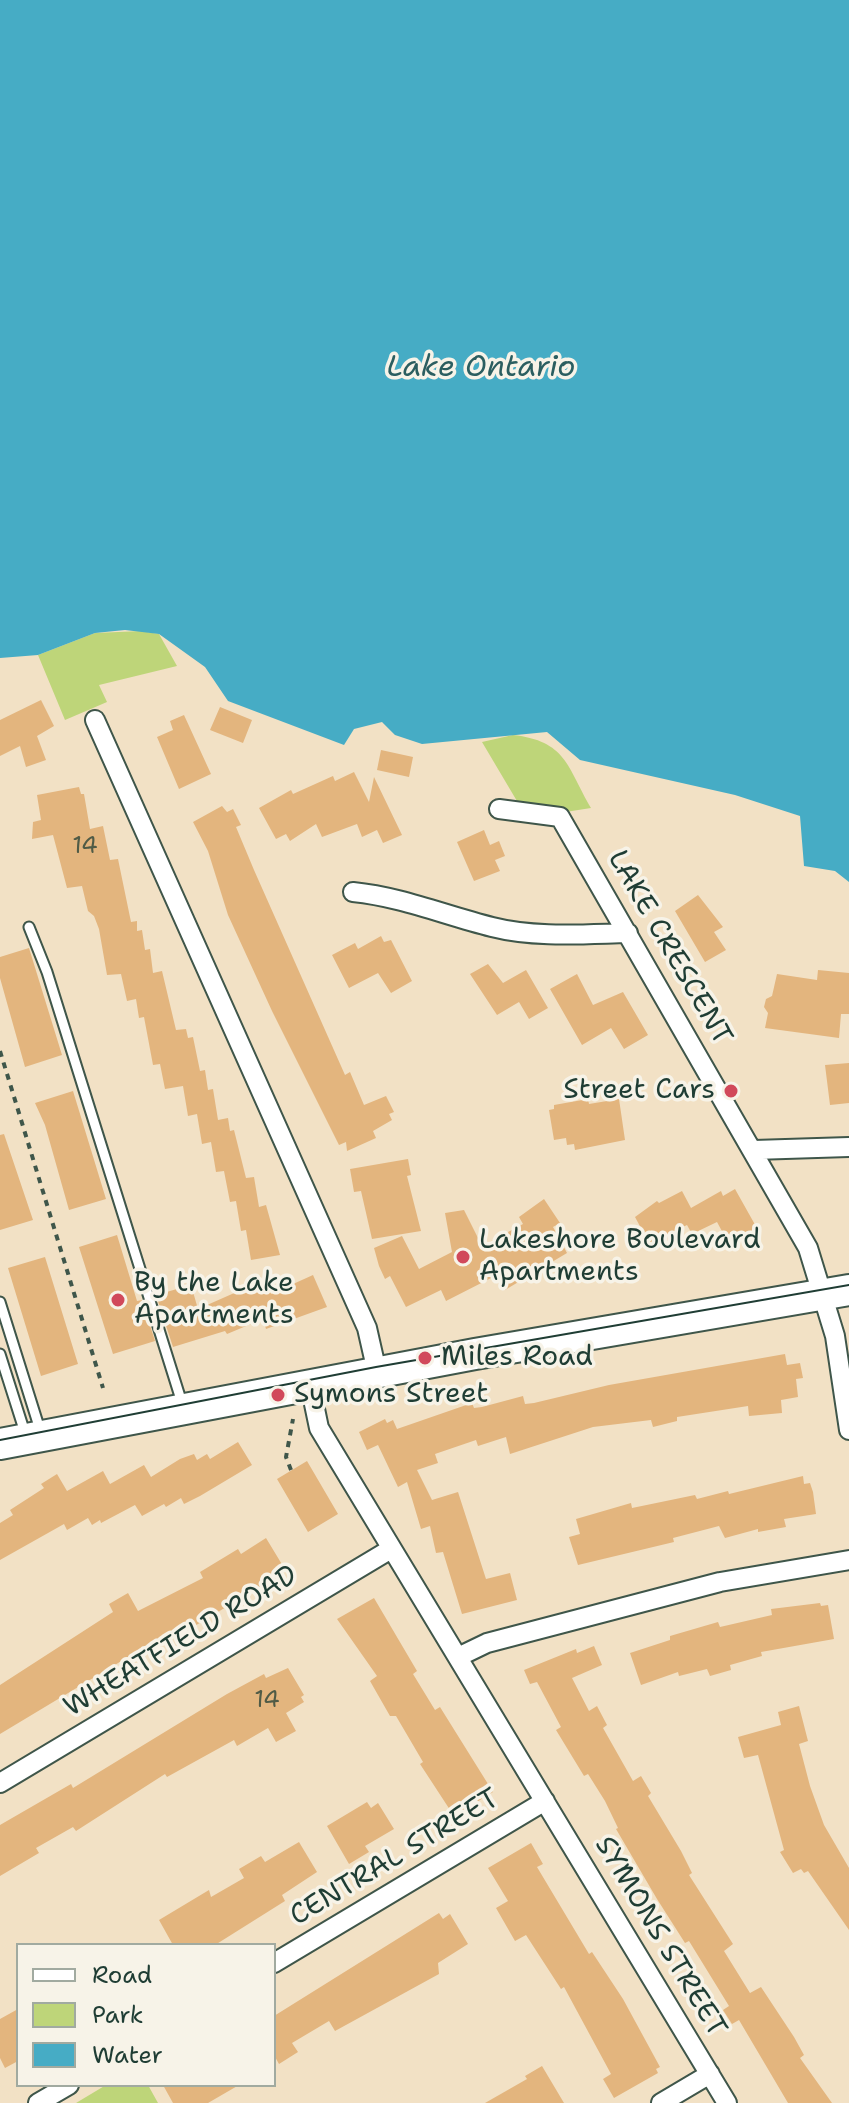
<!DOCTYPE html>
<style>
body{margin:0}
#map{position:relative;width:849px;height:2103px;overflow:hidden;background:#f2e1c5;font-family:"Shantell Sans",sans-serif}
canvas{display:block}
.legend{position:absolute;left:16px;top:1943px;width:260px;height:144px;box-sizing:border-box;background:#f7f3e8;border:2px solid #a1aaa0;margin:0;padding:10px 14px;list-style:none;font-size:24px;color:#1f3d34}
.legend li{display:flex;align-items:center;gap:16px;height:40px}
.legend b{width:40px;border:2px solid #a1aaa0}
</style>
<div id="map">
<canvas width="849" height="2103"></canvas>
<ul class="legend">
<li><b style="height:10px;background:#fff"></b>Road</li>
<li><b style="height:22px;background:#bed579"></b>Park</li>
<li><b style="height:22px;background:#46acc5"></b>Water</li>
</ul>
</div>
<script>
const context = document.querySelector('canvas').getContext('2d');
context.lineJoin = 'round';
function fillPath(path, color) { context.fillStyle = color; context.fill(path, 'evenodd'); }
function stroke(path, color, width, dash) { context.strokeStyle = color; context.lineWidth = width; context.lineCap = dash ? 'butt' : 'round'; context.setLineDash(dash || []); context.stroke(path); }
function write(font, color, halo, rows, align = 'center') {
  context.font = font + ' "Shantell Sans",sans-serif'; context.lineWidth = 7; context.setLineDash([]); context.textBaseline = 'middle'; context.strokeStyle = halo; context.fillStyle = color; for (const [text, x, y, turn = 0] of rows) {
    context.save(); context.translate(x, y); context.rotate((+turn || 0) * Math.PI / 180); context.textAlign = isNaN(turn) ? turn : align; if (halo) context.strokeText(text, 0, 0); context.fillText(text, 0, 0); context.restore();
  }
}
const green = new Path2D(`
 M141 631 159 634 177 666 99 685 107 702 65 720 38 655 95 633Z
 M513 735C566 741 567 766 591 808L527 818 482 742Z
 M106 2085H148L158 2103H76Z`);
const water = new Path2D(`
 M0 0H849V882L835 871 804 866 800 816 735 795 580 760 547 732 422 744 395 735 382 722 354 729 344 745 228 701 205 667 159 634 125 630 95 633 38 655 0 658Z`);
const building = new Path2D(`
 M41 700 54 726 37 736 46 760 26 767 20 746 0 756V720Z
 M220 707 252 720 243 743 210 730Z
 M184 715 211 774 179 789 157 737 173 730 170 721Z
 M381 750 413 757 409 777 377 770Z
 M354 772 369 802 374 777 402 835 383 843 377 830 362 837 357 824 322 837 316 824 290 841 286 834 276 839 259 808 291 790 293 794 333 776 335 781Z
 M79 787 81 794H84L90 829 103 826 110 860 118 859 131 922 137 921V931L142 930 145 950 150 949 153 973 162 971 176 1030 186 1029 188 1038 193 1037 200 1071 205 1070 208 1090 213 1089 218 1120 228 1118 230 1131 234 1130 246 1178 254 1177 259 1207 266 1205 280 1255 251 1260 246 1230 241 1231 236 1201 230 1202 224 1171 216 1172 211 1142 202 1144 197 1114 188 1116 183 1086 165 1089 160 1064 153 1065 144 1017 139 1018 136 999 127 1001 121 974 107 975 99 929 94 916 88 911 82 886 67 888 53 835 32 839 33 822 41 820 37 795Z
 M222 806 227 812 233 809 241 825 236 827 254 870 345 1075 350 1072 364 1105 386 1096 394 1112 389 1114 392 1120 373 1131 376 1138 347 1151 346 1142 339 1145 272 1011 228 915 208 851 193 822Z
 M484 830 490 845 499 841 505 856 495 860 500 871 474 881 457 842Z
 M698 895 723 927 714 932 726 950 705 962 675 911Z
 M381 936 384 942 391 940 412 981 391 993 378 973 349 988 332 955 355 943 358 949Z
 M29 948 62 1055 25 1067 0 978V957Z
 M488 964 503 983 526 970 548 1008 529 1019 519 1002 497 1015 470 974Z
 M818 970 849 973V1014H841L839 1038 765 1028 768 1013 764 1007 766 999 772 996 777 974 817 980Z
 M577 974 593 1005 623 992 648 1035 624 1049 611 1028 582 1045 550 989Z
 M849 1063V1103L830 1105 825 1065Z
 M73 1091 106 1199 69 1210 45 1125 35 1103Z
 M588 1099 589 1104 619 1099 625 1140 575 1150 574 1144 567 1145 566 1138 554 1140 549 1110 554 1109V1105Z
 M4 1134 33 1220 0 1230V1135Z
 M408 1159 411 1175 407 1176 421 1231 372 1239 361 1191 354 1192 350 1169Z
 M735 1189 758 1230 730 1246 717 1222 692 1234 687 1225 649 1243 635 1217 657 1201 659 1203 682 1191 691 1208 721 1191 723 1196Z
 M544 1199 560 1223 553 1227 567 1253 505 1290 497 1275 446 1301 441 1290 406 1307 390 1276 385 1279 379 1266 374 1248 402 1236 419 1269 452 1252 445 1213 464 1210 482 1246 523 1224 519 1217Z
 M117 1235 137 1301 142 1300 155 1341 113 1354 79 1247Z
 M45 1257 78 1364 41 1376 8 1268Z
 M313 1275 327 1307 266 1329 263 1319 227 1334 225 1331 173 1347 156 1295 191 1285 198 1309 266 1279 271 1294Z
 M785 1354 787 1365 800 1363 803 1378 796 1379 798 1397 781 1400 782 1413 749 1416 748 1406 677 1417V1421L653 1427 651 1420 593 1427 510 1454 506 1437 478 1446 476 1440 435 1454 438 1463 417 1470 432 1500 458 1492 486 1579 510 1573 517 1600 462 1614 443 1552 436 1553 430 1526 421 1529 407 1482 398 1487 378 1445 367 1450 359 1432 385 1419 387 1423 393 1420 397 1429 472 1403 474 1408 482 1407 523 1396 525 1404 534 1403 609 1385Z
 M238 1442 252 1465 200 1496 184 1504 181 1498 166 1507 164 1504 142 1516 135 1505 101 1523 100 1520 92 1525 88 1518 67 1530 64 1524 0 1560V1523L13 1515 10 1510 44 1488 41 1484 57 1474 67 1491 103 1471 110 1484 144 1465 151 1477 180 1459 194 1454 197 1460 207 1454 210 1459Z
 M307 1461 338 1514 308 1532 277 1479Z
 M803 1476 804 1484 810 1483 813 1492 816 1514 784 1519 786 1527 758 1532V1529L725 1538 719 1526 673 1538 674 1542 578 1565 569 1537 580 1534 576 1519 631 1503 632 1508 695 1495 697 1499 728 1491 729 1494Z
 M266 1538 286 1571 188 1630 186 1627 160 1642 158 1639 0 1734V1685L113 1612 109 1604 128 1593 138 1611 203 1578 200 1572 238 1549 241 1554Z
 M374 1598 417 1671 413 1674 435 1710 440 1707 493 1792 454 1816 420 1764 423 1762 396 1716H390L370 1681 377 1676 337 1619Z
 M820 1603 821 1606 828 1605 834 1639 761 1652 762 1656 730 1665 731 1670 710 1676 707 1669 679 1676 678 1672 641 1685 630 1653 670 1640V1636L718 1622 720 1627 772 1615 771 1609Z
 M594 1646 602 1665 572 1678 589 1711 597 1706 607 1725 603 1728 633 1781 641 1776 651 1793 648 1796 681 1851 692 1873 689 1875 733 1944 724 1951 750 1993 761 1987 794 2037 804 2055 800 2058 832 2103H788L739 2020 732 2024 723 2010 729 2006 689 1941 685 1943 657 1899 616 1829 618 1828 605 1801 588 1774 584 1776 556 1730 561 1727 537 1682 530 1684 524 1670 576 1649 577 1653Z
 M288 1668 304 1695 301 1697 304 1702 286 1713 296 1731 276 1742 268 1728 237 1746 234 1740 167 1777 165 1774 76 1831 73 1827 36 1848 39 1853 0 1876V1825L71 1784 73 1788 227 1694 264 1674 266 1678Z
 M799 1706 808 1741 799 1744 810 1786 824 1825 849 1868V1930L808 1871 804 1873 801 1869 793 1873 780 1852 784 1850 758 1755 744 1758 738 1737 781 1725 778 1712Z
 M367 1802 371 1808 378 1803 394 1829 365 1846 369 1852 349 1864 327 1826Z
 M299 1842 317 1872 282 1895 285 1901 215 1945H173L159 1920 209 1890 211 1897 244 1878 239 1869 261 1856 265 1862Z
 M531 1843 543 1864 537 1867 589 1954 592 1952 623 1999 660 2067 656 2069 658 2073 614 2098 603 2079 611 2074 564 1987 561 1989 526 1935 515 1941 496 1908 508 1901 488 1868Z
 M439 1913 443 1919 450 1914 468 1944 438 1963 439 1974 335 2031 329 2021 292 2043 298 2052 279 2064 274 2055V2016Z
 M18 2009V2061L5 2068 0 2058V2019Z
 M542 2066 564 2103H485L527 2079 525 2076Z
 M163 2085H239L208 2103H173Z`);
const path = new Path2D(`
 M0 1051 103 1388
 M291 1470 286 1457 293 1419`);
const lane = new Path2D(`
 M29 927 47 972 182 1403
 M0 1302 41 1433
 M0 1354 26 1436`);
const street = new Path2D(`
 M95 720 367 1328 377 1372
 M499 809 560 817 808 1248 835 1336 849 1430
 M353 892C402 897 444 915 492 927 535 938 584 934 628 933
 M754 1150 849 1147
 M310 1385 319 1428 727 2103
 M458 1657 487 1643 720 1582 849 1560
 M0 1783 391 1549
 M274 1963 545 1801
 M38 2103 69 2085
 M661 2103 710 2074`);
const primary = new Path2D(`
 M0 1444 475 1354 849 1290`);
const tram = new Path2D(`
 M0 1440 376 1367 849 1285`);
const markers = [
 [731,1091,8,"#d1495b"],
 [463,1257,8,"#d1495b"],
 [118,1300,8,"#d1495b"],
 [425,1358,8,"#d1495b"],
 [278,1395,8,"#d1495b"]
];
const numberNames = [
 ["14",85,847],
 ["14",267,1701]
];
const streetNames = [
 ["LAKE CRESCENT",669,948,60],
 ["WHEATFIELD ROAD",181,1642,-31],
 ["CENTRAL STREET",395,1858,-31],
 ["SYMONS STREET",660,1937,59]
];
const poiNames = [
 ["Street Cars",715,1091,"right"],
 ["Lakeshore Boulevard",479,1241],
 ["Apartments",479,1273],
 ["By the Lake",134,1284],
 ["Apartments",134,1316],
 ["Miles Road",441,1358],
 ["Symons Street",294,1395]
];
const waterNames = [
 ["Lake Ontario",481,368]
];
fillPath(green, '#bed579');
fillPath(water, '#46acc5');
fillPath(building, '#e3b57e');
stroke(lane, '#3f564a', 13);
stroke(street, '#3f564a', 22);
stroke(primary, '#3f564a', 34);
stroke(path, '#3f564a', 4, [6, 6]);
stroke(lane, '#fff', 9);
stroke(street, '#fff', 18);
stroke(primary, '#fff', 30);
stroke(tram, '#1f3d34', 2);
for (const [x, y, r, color] of markers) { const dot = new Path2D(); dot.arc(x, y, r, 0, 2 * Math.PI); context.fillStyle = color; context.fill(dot); stroke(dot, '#f7f3e8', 3); }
write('24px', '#505b46', null, numberNames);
write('28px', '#1f3d34', '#f7f3e8', streetNames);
write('28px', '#1f3d34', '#f7f3e8', poiNames, 'left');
write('italic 30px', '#2b5e60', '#f7f3e8', waterNames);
</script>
